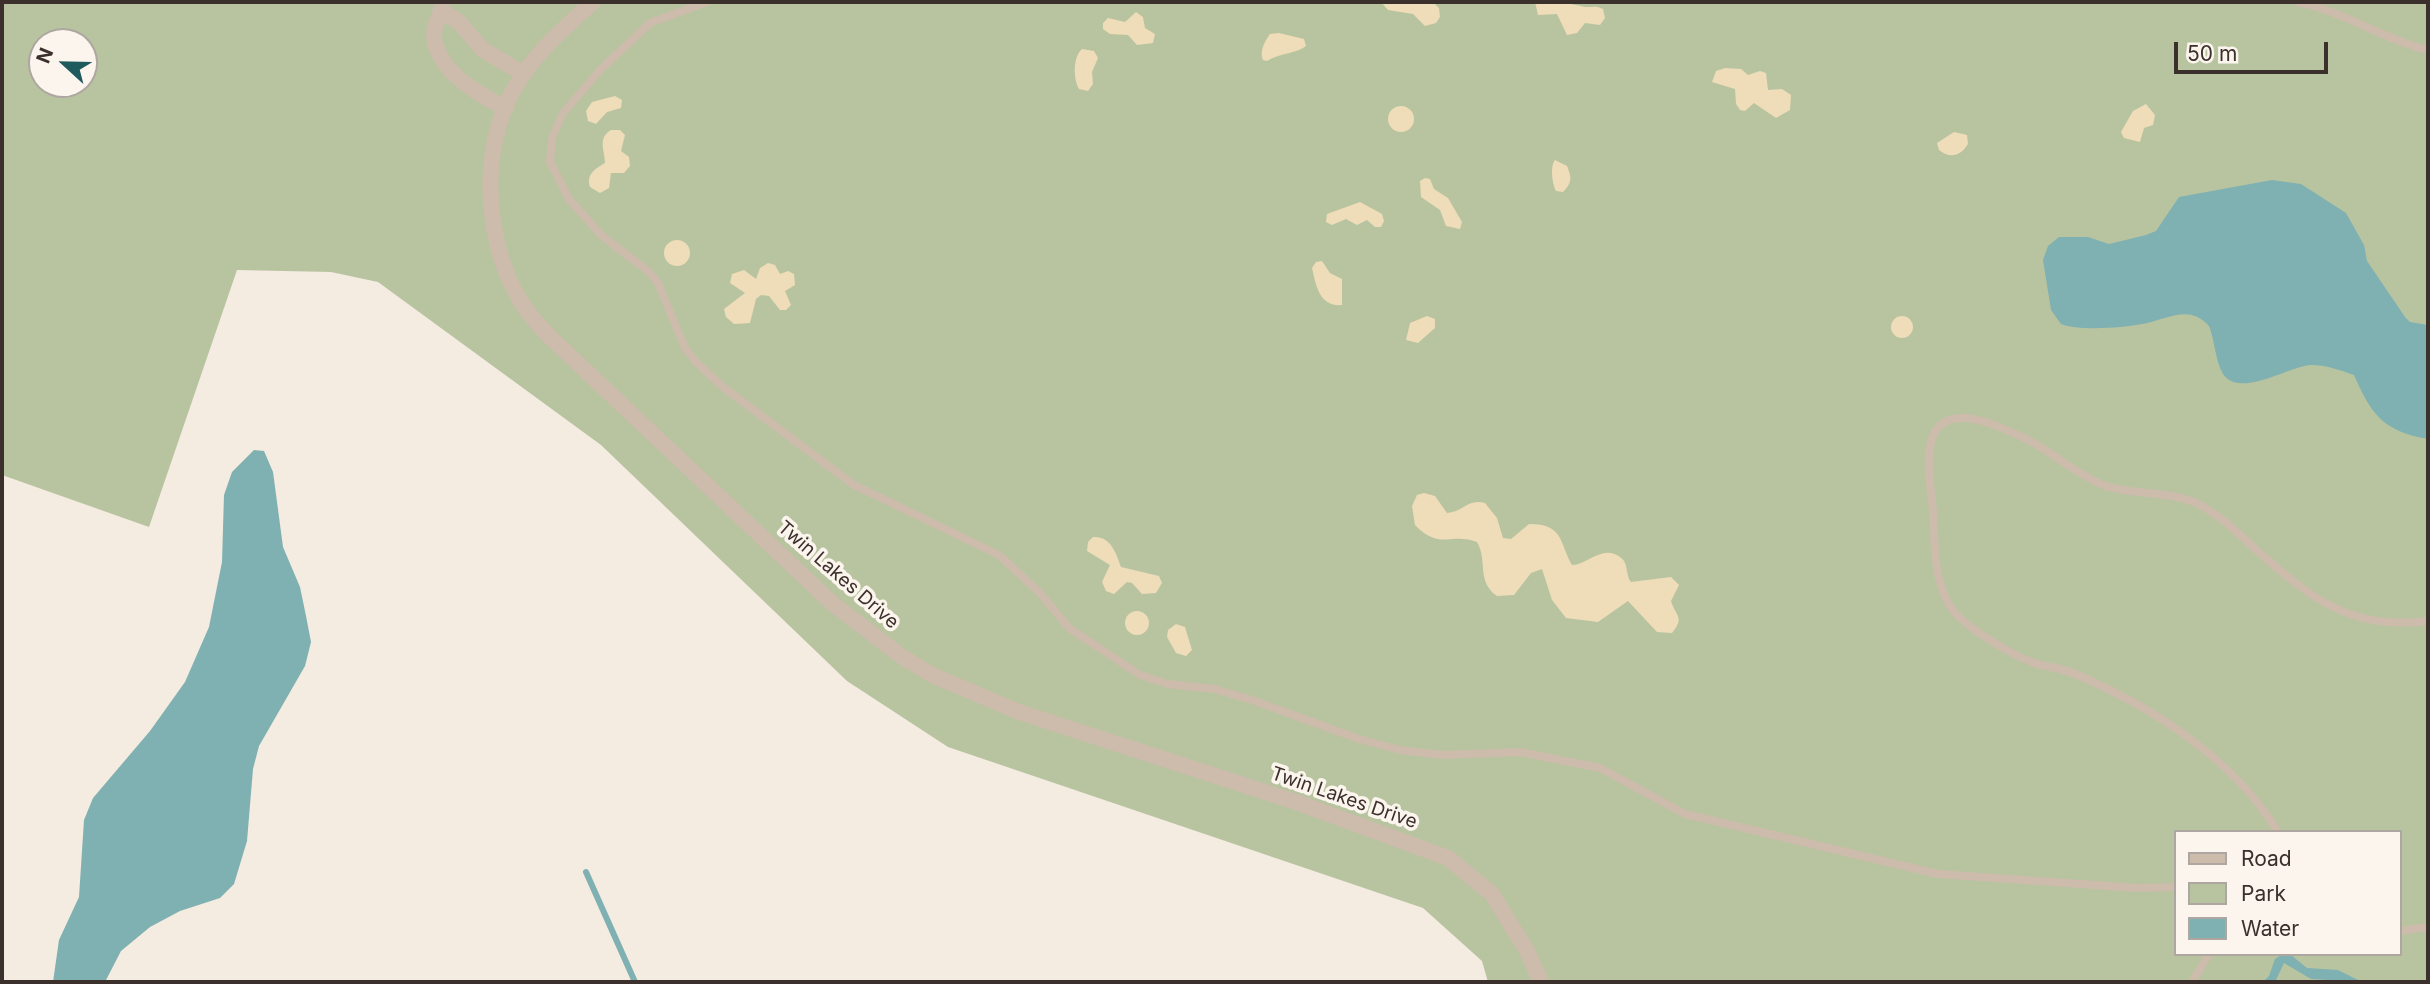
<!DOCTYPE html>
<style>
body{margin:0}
#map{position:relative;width:2430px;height:984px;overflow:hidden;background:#f4ebe1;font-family:Inter,sans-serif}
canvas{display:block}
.frame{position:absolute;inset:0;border:4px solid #3b302b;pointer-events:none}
.legend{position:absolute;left:2174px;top:830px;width:228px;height:126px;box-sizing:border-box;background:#fbf5ee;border:2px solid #aea6a0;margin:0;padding:9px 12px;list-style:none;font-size:21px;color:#3b302b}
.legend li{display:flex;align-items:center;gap:14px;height:35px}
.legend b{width:35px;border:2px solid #aea6a0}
.north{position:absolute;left:28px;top:28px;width:70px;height:70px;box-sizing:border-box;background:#fbf5ee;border:2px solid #aea6a0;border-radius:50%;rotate:292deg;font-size:19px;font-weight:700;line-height:28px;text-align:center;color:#3b302b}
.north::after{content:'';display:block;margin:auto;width:24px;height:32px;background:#1f5a5e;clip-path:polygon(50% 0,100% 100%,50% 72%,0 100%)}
.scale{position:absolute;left:2174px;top:42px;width:154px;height:32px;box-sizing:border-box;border:4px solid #3b302b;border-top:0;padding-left:9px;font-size:21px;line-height:24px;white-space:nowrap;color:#3b302b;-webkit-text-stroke:5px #fbf5ee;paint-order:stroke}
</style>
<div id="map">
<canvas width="2430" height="984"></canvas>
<div class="frame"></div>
<ul class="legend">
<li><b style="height:9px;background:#cdbbac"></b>Road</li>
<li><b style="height:19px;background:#b8c4a0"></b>Park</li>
<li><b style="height:19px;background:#7fb0b2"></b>Water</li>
</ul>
<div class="north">N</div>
<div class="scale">50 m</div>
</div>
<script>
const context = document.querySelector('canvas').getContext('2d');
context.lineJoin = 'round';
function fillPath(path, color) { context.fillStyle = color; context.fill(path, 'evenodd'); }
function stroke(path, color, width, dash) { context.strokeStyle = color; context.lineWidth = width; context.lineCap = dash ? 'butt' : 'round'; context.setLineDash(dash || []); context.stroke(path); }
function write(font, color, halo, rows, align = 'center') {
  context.font = font + ' Inter,sans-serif'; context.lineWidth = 7; context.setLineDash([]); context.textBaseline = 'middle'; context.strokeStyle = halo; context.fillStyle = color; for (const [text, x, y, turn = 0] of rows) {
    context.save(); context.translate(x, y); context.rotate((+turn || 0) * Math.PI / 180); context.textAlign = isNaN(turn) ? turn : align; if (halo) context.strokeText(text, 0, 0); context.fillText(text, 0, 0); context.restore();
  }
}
const green = new Path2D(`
 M2 2H2428V982H1488L1482 961 1423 908 948 747 847 681 601 445 378 282 331 272 237 270 149 527 2 475ZM42 42H84V84H42ZM2176 832H2400V954H2176Z`);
const sand = new Path2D(`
 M1381 2H1433L1439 8 1440 17 1436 23 1425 26 1413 14 1388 10Z
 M1535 2C1551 1 1565 2 1581 6 1589 9 1594 4 1603 9L1605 18 1600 25 1585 23 1577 33 1567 35 1557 14 1538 15Z
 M1136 12 1143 17 1145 28 1155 34 1153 43 1137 45 1128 35 1110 34 1103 29V23L1108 18 1125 22Z
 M1279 33 1304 39 1306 46C1298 53 1280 53 1267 61L1263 60C1259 51 1265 41 1270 34Z
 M1082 49 1094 51 1098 58 1092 72 1093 84 1088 91 1079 89C1073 78 1073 57 1082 49Z
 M1725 68 1741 69 1748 75 1760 71 1766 73 1768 90 1782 89 1791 95 1790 110 1776 118 1754 103 1745 111 1740 110 1736 104 1735 89 1712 82 1716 71Z
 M615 96 622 100 621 108 607 112 596 124 588 121 586 111 592 102Z
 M2146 104 2155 115 2153 125 2144 128 2140 142 2124 138 2121 132 2133 111Z
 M1388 119a13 13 0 1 1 26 0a13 13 0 1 1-26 0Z
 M611 130H620L625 135 621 151 629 157 630 166 624 173H611L609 188 600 193 590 187C586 174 595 169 605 163 605 151 597 138 611 130Z
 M1954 132 1967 135 1968 144C1961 156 1950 159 1939 150L1937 143Z
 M1555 160 1567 166C1572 178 1572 183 1563 192L1556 191C1552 183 1550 166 1555 160Z
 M1425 178 1430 179 1434 189 1448 198 1462 222 1460 229 1446 226 1440 210 1421 197 1420 181Z
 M1360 202 1382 214 1384 221 1381 227H1375L1367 220 1357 225 1346 219 1332 225 1326 222 1327 214Z
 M664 253a13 13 0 1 1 26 0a13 13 0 1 1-26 0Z
 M1322 261 1330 273 1342 279V305C1319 307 1316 285 1312 268L1316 262Z
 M768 263 775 265 780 274 788 271 794 274 795 285 785 291 791 305 786 310H780L769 296 761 295 756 299 750 323 734 324 726 317 724 309 745 293 730 283 732 274 744 270 756 279 760 268Z
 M1891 327a11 11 0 1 1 22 0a11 11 0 1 1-22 0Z
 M1427 316 1435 319V328L1418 343 1406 340 1410 323Z
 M1424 493 1435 496 1447 513C1463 512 1468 498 1485 503L1497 518 1503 538 1511 539 1529 524C1564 524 1559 542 1572 565 1588 565 1602 544 1620 557 1629 563 1625 574 1631 582L1671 577 1679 585 1671 601C1676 617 1685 617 1672 633L1657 632 1628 601 1598 622 1566 618 1552 600 1542 569 1531 573 1514 595 1497 596C1476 581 1488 561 1477 542 1452 532 1440 551 1415 525L1412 506 1417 495Z
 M1093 537C1111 536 1116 553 1121 567L1159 576 1162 583 1156 593 1142 594 1132 583 1127 582 1114 594 1106 591 1102 582 1110 565 1087 551 1088 542Z
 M1125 623a12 12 0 1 1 24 0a12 12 0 1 1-24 0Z
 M1176 624 1185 627 1192 650 1186 656 1176 653 1167 637 1168 630Z`);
const water = new Path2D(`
 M2272 180 2301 184 2346 213 2364 245 2367 261 2405 317 2410 322 2428 325V439C2384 431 2372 416 2354 375 2340 370 2326 365 2311 365 2289 366 2240 399 2223 374 2215 360 2215 341 2209 326 2189 303 2166 320 2142 324 2123 328 2078 331 2061 324L2051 310 2043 260 2048 246 2059 237H2088L2109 244 2146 235 2156 231 2179 197Z
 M254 450 264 451 273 472 283 547 300 587 306 616 311 642 305 666 259 746 253 769 247 841 234 884 220 898 180 911 150 927 121 951 105 982H53L59 940 79 897 84 820 93 798 150 731 185 682 209 627 222 562 224 495 232 472Z
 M2283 954 2291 955 2307 968 2338 970 2362 982 2311 979 2284 963 2275 982H2263L2269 976 2275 959Z`);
const stream = new Path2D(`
 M586 872 635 982`);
const service = new Path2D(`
 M707 2 650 23 601 69 563 113 552 138 550 162 569 199 601 235 649 272 658 283 685 348 696 362 723 387 854 485 999 555 1040 593 1069 628 1140 675 1168 684 1214 689 1252 700 1359 739 1400 750 1442 755 1520 752 1600 768 1685 814 1938 874 2138 888 2176 887
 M2297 2C2343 11 2382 39 2428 50
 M2278 832C2233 758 2151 706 2073 673 2061 668 2047 667 2034 663 2012 655 1962 626 1950 606 1933 579 1935 541 1933 511 1931 489 1926 464 1931 442 1943 396 2004 428 2030 441 2055 454 2077 475 2103 485 2134 496 2169 490 2198 504 2218 514 2236 531 2252 546 2308 596 2348 631 2428 621
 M2400 931 2428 927
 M2192 982 2209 954`);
const minor = new Path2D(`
 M443 2C442 13 434 24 434 34 435 70 479 95 506 108
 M593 2C564 28 533 55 514 89 478 151 485 247 523 305 531 317 541 328 551 338L833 604 901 656 932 675 1019 712 1296 802 1448 858 1492 894 1527 951 1541 982
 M442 11 459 22 483 50 524 74`);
const streetNames = [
 ["Twin Lakes Drive",838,575,41],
 ["Twin Lakes Drive",1344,798,19]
];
fillPath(green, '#b8c4a0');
fillPath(sand, '#efdcb8');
fillPath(water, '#7fb0b2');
stroke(stream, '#7fb0b2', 6);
stroke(service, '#cdbbac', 8);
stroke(minor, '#cdbbac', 16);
write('19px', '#3b302b', '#fbf5ee', streetNames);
</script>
